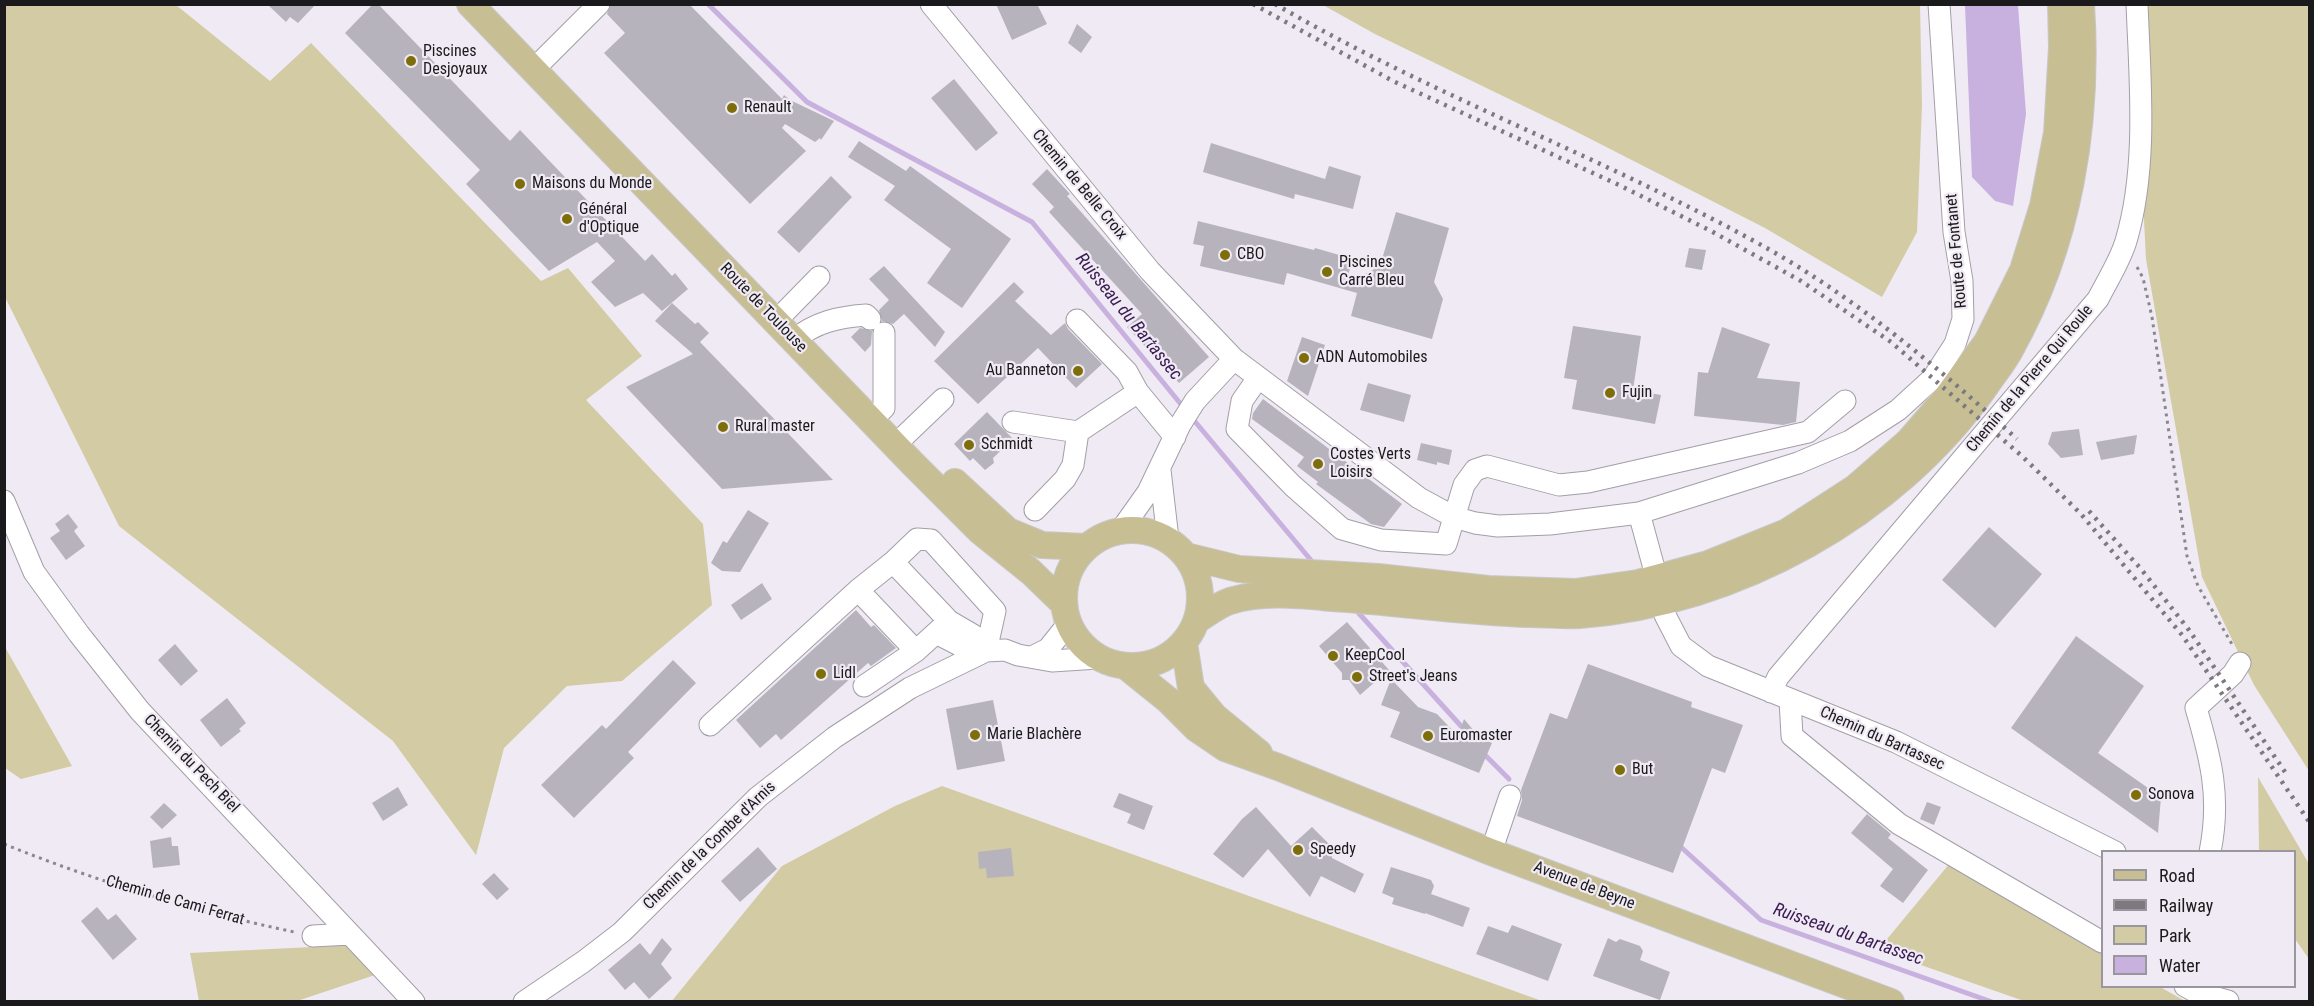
<!DOCTYPE html>
<meta charset="utf-8">
<style>
body{margin:0}
#map{position:relative;width:2314px;height:1006px;overflow:hidden;background:#efeaf3;font-family:"Roboto Condensed",sans-serif}
canvas{display:block}
.frame{position:absolute;inset:0;border:6px solid #1a191c;pointer-events:none}
.legend{position:absolute;left:2101px;top:850px;width:195px;height:138px;box-sizing:border-box;background:#efeaf3;border:2px solid #9a969d;margin:0;padding:8px 10px;list-style:none;font-size:18px;color:#1a191c}
.legend li{display:flex;align-items:center;gap:12px;height:30px}
.legend b{width:30px;border:2px solid #9a969d}
</style>
<div id="map">
<canvas width="2314" height="1006"></canvas>
<div class="frame"></div>
<ul class="legend">
<li><b style="height:8px;background:#c7bf93"></b>Road</li>
<li><b style="height:8px;background:#7c797f"></b>Railway</li>
<li><b style="height:16px;background:#d2cba4"></b>Park</li>
<li><b style="height:16px;background:#c8b0df"></b>Water</li>
</ul>
</div>
<script>
const context = document.querySelector('canvas').getContext('2d');
context.lineJoin = 'round';
function fillPath(path, color) { context.fillStyle = color; context.fill(path, 'evenodd'); }
function stroke(path, color, width, dash) { context.strokeStyle = color; context.lineWidth = width; context.lineCap = dash ? 'butt' : 'round'; context.setLineDash(dash || []); context.stroke(path); }
function write(font, color, halo, rows, align = 'center') {
  context.font = font + ' "Roboto Condensed",sans-serif'; context.lineWidth = 4.5; context.setLineDash([]); context.textBaseline = 'middle'; context.strokeStyle = halo; context.fillStyle = color; for (const [text, x, y, turn = 0] of rows) {
    context.save(); context.translate(x, y); context.rotate((+turn || 0) * Math.PI / 180); context.textAlign = isNaN(turn) ? turn : align; if (halo) context.strokeText(text, 0, 0); context.fillText(text, 0, 0); context.restore();
  }
}
const green = new Path2D(`
 M5 4 176 5 270 81 311 43 541 281 568 268 642 356 586 400 703 524 712 605 622 681 567 686 504 748 476 855 393 741 119 526 5 297Z
 M1323 5H1920L1922 105 1917 232 1882 297 1765 228 1569 128 1375 34Z
 M2133 5H2309V771L2254 685 2202 577 2146 259Z
 M5 647 72 766 21 779 5 768Z
 M2258 777 2309 864V959L2295 939 2294 852 2259 851Z
 M942 786 1542 1001 671 1002 782 866 895 806Z
 M1950 863 2102 953V986L2160 987 2185 1001H2024L1878 950Z
 M353 945 378 974 297 1001H199L190 953Z`);
const water = new Path2D(`
 M1965 5H2018L2026 114 2013 206 1995 201 1972 177Z`);
const stream = new Path2D(`
 M708 4 807 102 1032 222 1184 408
 M1192 418 1315 565
 M1355 609 1461 726
 M1486 756 1509 779
 M1682 848 1761 920 1992 1002`);
const building = new Path2D(`
 M267 4H316L298 23 290 17 286 22Z
 M373 4H378L510 141 520 130 645 261 652 254 672 276 675 273 688 289 662 311 643 293 615 307 591 282 615 261 597 242 549 271 466 184 480 170 345 33Z
 M611 4H689L782 99 784 95 790 100 834 121 821 140 820 138 815 142 785 124 782 128 806 151 750 204 604 53 625 33 607 14Z
 M996 4H1037L1047 24 1012 40Z
 M1077 24 1092 37 1081 53 1068 43Z
 M954 79 998 133 976 151 931 98Z
 M859 141 906 171 910 166 1011 239 962 308 927 283 951 249 884 200 895 186 848 157Z
 M1211 143 1325 179 1329 166 1361 176 1353 209 1295 194 1294 199 1203 172Z
 M1047 169 1070 194 1067 196 1209 357 1179 383 1127 327 1142 314 1049 212 1054 207 1032 184Z
 M831 176 852 197 799 253 777 232Z
 M1396 212 1449 228 1434 282 1443 299 1432 339 1351 316 1357 293 1287 273 1284 285 1200 266 1204 246 1193 244 1198 221 1314 250 1315 248 1353 259 1345 285 1380 266Z
 M1689 248 1706 250 1702 270 1685 267Z
 M884 266 945 332 935 347 904 314 893 324 882 321 879 310 889 300 869 279Z
 M1014 282 1024 292 1015 301 1051 335 1065 323 1068 329 1102 364 1076 388 1038 348 978 404 934 361Z
 M672 303 695 324 698 322 709 333 700 342 833 480 722 489 626 387 693 354 655 321Z
 M1573 326 1641 336 1633 390 1661 395 1655 424 1572 409 1577 380 1564 378Z
 M1722 327 1770 344 1757 378 1800 382 1796 422 1783 425 1694 416 1698 372 1708 373Z
 M860 328 872 331 871 345 865 352 851 337Z
 M1302 337 1325 345 1308 396 1287 381Z
 M1368 383 1411 395 1404 422 1360 410Z
 M1263 399 1402 504 1384 527 1371 524 1316 484 1318 482 1297 466 1304 457 1252 419 1253 413Z
 M987 412 1013 439 993 458 994 463 985 470 973 458 970 461 954 444Z
 M2079 429 2083 455 2061 458 2048 444 2052 432Z
 M2137 435 2134 454 2101 460 2096 442Z
 M1421 443 1452 450 1449 465 1437 462V465L1417 460Z
 M748 510 769 523 740 572 722 571 711 563 723 541 727 543Z
 M68 514 78 527 74 531 85 546 66 560 50 538 60 531 55 524Z
 M1989 527 2042 574 1995 628 1942 580Z
 M762 583 772 599 741 620 731 605Z
 M856 610 871 627 874 625 896 648 871 666 868 663 781 740 776 734 760 748 736 720Z
 M1347 622 1389 670 1360 695 1349 680H1342V673L1319 646Z
 M2076 636 2144 686 2098 753 2161 797 2158 833 2011 728Z
 M175 644 198 671 181 686 158 660Z
 M673 660 696 683 628 752 634 758 574 818 541 785 602 725 606 729Z
 M1588 664 1692 702 1691 707 1743 725 1725 773 1712 768 1673 873 1517 816 1522 800 1521 790 1550 713 1567 719Z
 M1391 679 1418 707 1437 714 1458 736 1464 719 1480 738 1492 743 1479 773 1390 737 1400 712 1381 705Z
 M227 698 246 723 239 729 241 731 221 747 200 720Z
 M993 700 1005 761 957 770 946 709Z
 M398 787 408 805 383 821 372 803Z
 M1119 793 1153 806 1144 830 1127 823 1131 814 1113 807Z
 M1927 802 1941 807 1934 825 1920 819Z
 M164 803 177 815 162 829 150 817Z
 M1256 807 1291 846 1312 827 1332 847V858L1364 874 1355 893 1321 876 1310 897 1268 849 1243 878 1213 854 1242 819Z
 M1867 814 1891 834 1888 838 1928 870 1903 903 1880 886 1893 869 1851 833Z
 M171 837 172 846H178L180 865 153 868 150 841Z
 M758 847 777 869 740 902 721 881Z
 M1011 848 1014 876 987 878 986 868 979 869 978 852Z
 M1391 867 1431 880 1434 886 1431 894 1470 908 1463 927 1425 913V914L1392 904 1394 898 1382 893Z
 M494 873 509 889 497 900 482 884Z
 M97 907 108 920 116 914 137 939 113 960 81 921Z
 M1512 925 1562 944 1548 981 1476 954 1488 926 1508 933Z
 M662 938 672 949 661 964 672 978 649 999 634 982 625 990 608 970 640 943 650 955Z
 M1608 938 1616 942 1620 939 1640 946 1643 951 1640 960 1670 972 1660 1000 1593 976Z`);
const path = new Path2D(`
 M2137 267 2143 278 2152 317 2187 556 2198 586 2233 646
 M4 844C101 883 192 910 294 932`);
const minor = new Path2D(`
 M931 4 1150 271 1234 359 1419 498 1454 517 1475 523 1498 526 1550 524 1639 513 1798 463 1850 441 1898 410 1933 378 1955 344 1963 319 1962 281 1954 232 1939 4
 M533 70 599 4
 M1077 320 1127 372 1138 392
 M776 321 819 277
 M794 340C815 322 839 317 866 315L870 319
 M1258 378 1242 401 1237 429 1293 486 1342 529 1381 540 1446 544 1464 485 1475 470 1487 466 1559 485 1588 482 1808 432 1845 401
 M871 420 884 408V333
 M1013 422 1078 432 1138 392 1175 437
 M895 445 943 399
 M1160 470 1168 539
 M4 501 34 572 79 634 140 711 414 1002
 M1035 510 1065 479 1073 465 1078 432
 M1639 513 1654 568
 M1121 530 1148 492 1180 425 1195 401 1234 359
 M893 562 949 621 973 635 986 651
 M1665 615 1681 646 1708 666 1896 742 2115 852
 M936 633 965 648 972 656
 M916 651 858 590 893 562 917 539 931 540 995 611 986 651
 M1032 657 1048 649 1068 624
 M864 686 916 651 949 621
 M1771 692 1778 677 2098 299C2107 281 2120 261 2126 241 2148 167 2140 81 2137 4
 M1790 700 1792 736 1899 824 2102 942
 M710 725 858 590
 M1491 852 1510 796
 M2210 852C2221 798 2211 759 2196 708L2233 674 2240 663
 M313 936 350 934
 M2185 986 2196 992 2228 1001
 M524 1002 583 962 622 932 758 797 835 737 910 688 986 651 1005 650 1018 655 1052 661 1098 658`);
const major = new Path2D(`
 M470 4 913 464 980 531 1031 572 1063 603
 M955 482 1008 531 1042 545 1086 547
 M1064 598a68 68 0 1 1 136 0a68 68 0 1 1-136 0Z
 M1186 556 1239 569 1378 577 1488 589 1575 592 1638 583 1708 564 1787 532 1855 488 1909 441 1947 397 1987 342 2023 270 2043 206 2057 133 2062 47 2061 4
 M1197 620C1207 614 1218 605 1230 601 1263 591 1298 595 1332 598 1397 602 1463 612 1529 614 1546 614 1563 616 1580 615 1736 603 1895 515 1985 387 1993 375 2003 363 2010 350 2069 245 2089 124 2081 4
 M1184 643 1191 688 1214 716 1259 753
 M1127 667 1168 700 1197 729 1225 748 1278 767 1491 852 1891 1002`);
const rail = new Path2D(`
 M1253 4 1393 81 1619 185 1711 231 1801 281 1891 342 2023 457 2081 514 2182 635 2310 823
 M1275 4C1400 77 1535 131 1665 195 1713 219 1763 244 1808 273 1883 321 1951 379 2017 439
 M2089 511 2141 569 2189 630 2285 772`);
const markers = [
 [411,61,6,"#7d6e0a"],
 [732,108,6,"#7d6e0a"],
 [520,184,6,"#7d6e0a"],
 [567,219,6,"#7d6e0a"],
 [1225,255,6,"#7d6e0a"],
 [1327,272,6,"#7d6e0a"],
 [1304,358,6,"#7d6e0a"],
 [1078,371,6,"#7d6e0a"],
 [1610,393,6,"#7d6e0a"],
 [723,427,6,"#7d6e0a"],
 [969,445,6,"#7d6e0a"],
 [1318,464,6,"#7d6e0a"],
 [1333,656,6,"#7d6e0a"],
 [821,674,6,"#7d6e0a"],
 [1357,677,6,"#7d6e0a"],
 [975,735,6,"#7d6e0a"],
 [1428,736,6,"#7d6e0a"],
 [1620,770,6,"#7d6e0a"],
 [2136,795,6,"#7d6e0a"],
 [1298,850,6,"#7d6e0a"]
];
const poiNames = [
 ["Piscines",423,52],
 ["Desjoyaux",423,70],
 ["Renault",744,108],
 ["Maisons du Monde",532,184],
 ["Général",579,210],
 ["d'Optique",579,228],
 ["CBO",1237,255],
 ["Piscines",1339,263],
 ["Carré Bleu",1339,281],
 ["ADN Automobiles",1316,358],
 ["Au Banneton",1066,371,"right"],
 ["Fujin",1622,393],
 ["Rural master",735,427],
 ["Schmidt",981,445],
 ["Costes Verts",1330,455],
 ["Loisirs",1330,473],
 ["KeepCool",1345,656],
 ["Lidl",833,674],
 ["Street's Jeans",1369,677],
 ["Marie Blachère",987,735],
 ["Euromaster",1440,736],
 ["But",1632,770],
 ["Sonova",2148,795],
 ["Speedy",1310,850]
];
const streetNames = [
 ["Chemin de Belle Croix",1079,185,50],
 ["Route de Fontanet",1957,251,-95],
 ["Route de Toulouse",763,308,46],
 ["Chemin de la Pierre Qui Roule",2030,379,-50],
 ["Chemin du Bartassec",1882,739,24],
 ["Chemin du Pech Biel",191,764,46],
 ["Chemin de la Combe d'Arnis",710,846,-44],
 ["Avenue de Beyne",1584,886,21],
 ["Chemin de Cami Ferrat",175,901,16]
];
const waterNames = [
 ["Ruisseau du Bartassec",1128,317,51],
 ["Ruisseau du Bartassec",1848,935,19]
];
fillPath(green, '#d2cba4');
fillPath(water, '#c8b0df');
stroke(stream, '#c8b0df', 5);
fillPath(building, '#b7b3bc');
stroke(minor, '#a39ea7', 23);
stroke(major, '#c8c8c9', 28);
stroke(path, '#8a878d', 3, [3, 4.5]);
stroke(minor, '#fff', 21);
stroke(major, '#c7bf93', 26);
stroke(rail, '#7c797f', 4.5, [3, 6]);
for (const [x, y, r, color] of markers) { const dot = new Path2D(); dot.arc(x, y, r, 0, 2 * Math.PI); context.fillStyle = color; context.fill(dot); stroke(dot, '#efeaf3', 2); }
write('16px', '#1a191c', '#efeaf3', poiNames, 'left');
write('16px', '#1a191c', '#efeaf3', streetNames);
write('italic 18px', '#3a1a52', '#efeaf3', waterNames);
</script>
